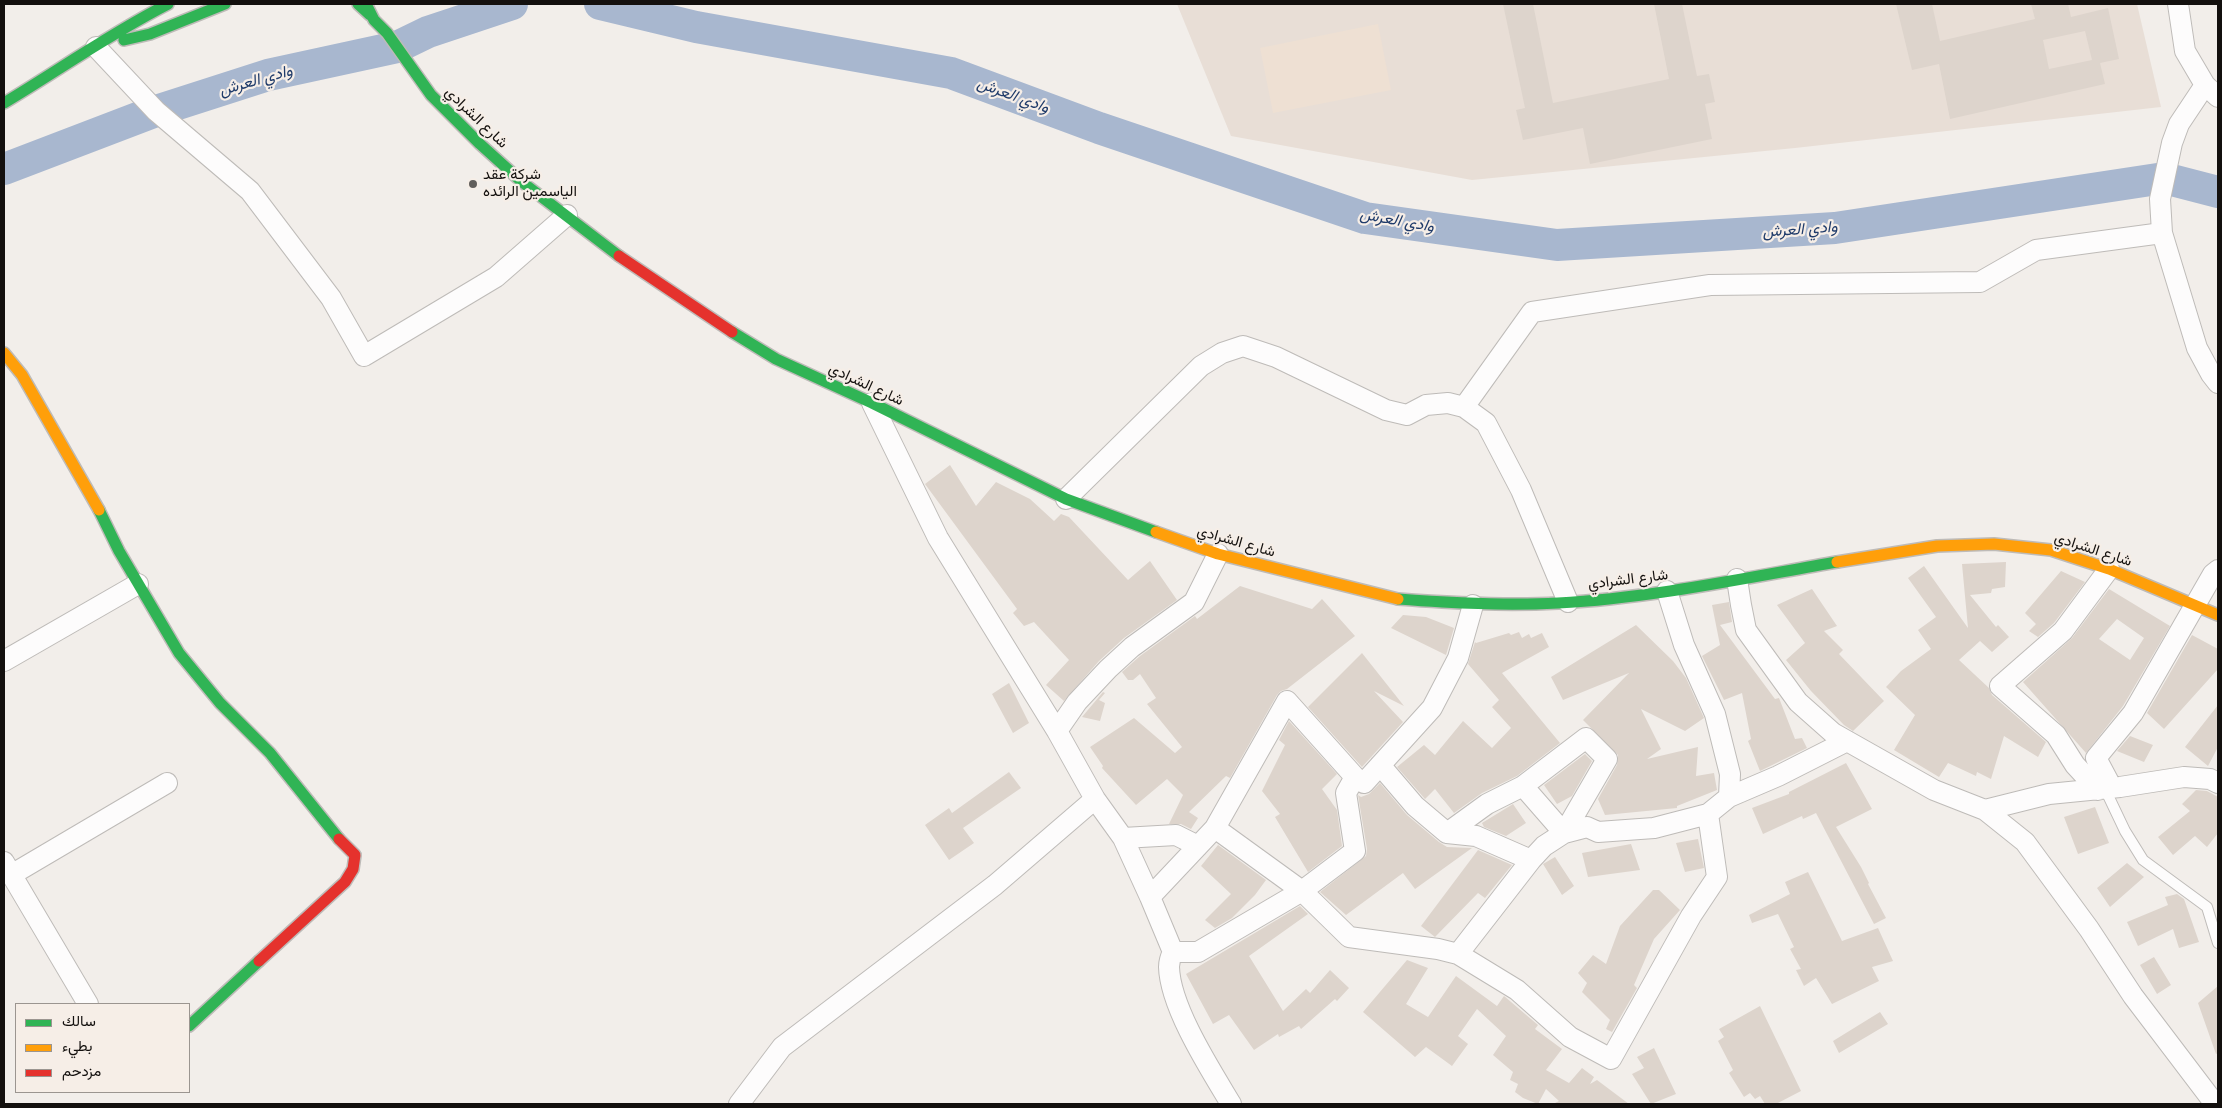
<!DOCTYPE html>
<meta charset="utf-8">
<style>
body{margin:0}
#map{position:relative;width:2222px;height:1108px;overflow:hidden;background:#f2eeea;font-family:"Varela Round",Vazirmatn,sans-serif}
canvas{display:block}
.frame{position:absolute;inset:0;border:5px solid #13100e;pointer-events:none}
.legend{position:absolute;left:15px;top:1003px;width:175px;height:90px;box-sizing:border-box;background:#f6eee7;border:1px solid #9b9590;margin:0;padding:6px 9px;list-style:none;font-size:15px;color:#13100e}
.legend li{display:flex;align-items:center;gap:10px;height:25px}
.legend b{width:25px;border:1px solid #9b9590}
</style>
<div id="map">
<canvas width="2222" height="1108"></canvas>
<div class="frame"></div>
<ul class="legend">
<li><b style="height:6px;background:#30b455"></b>سالك</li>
<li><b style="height:6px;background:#ff9f0a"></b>بطيء</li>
<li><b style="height:6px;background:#e5322d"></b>مزدحم</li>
</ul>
</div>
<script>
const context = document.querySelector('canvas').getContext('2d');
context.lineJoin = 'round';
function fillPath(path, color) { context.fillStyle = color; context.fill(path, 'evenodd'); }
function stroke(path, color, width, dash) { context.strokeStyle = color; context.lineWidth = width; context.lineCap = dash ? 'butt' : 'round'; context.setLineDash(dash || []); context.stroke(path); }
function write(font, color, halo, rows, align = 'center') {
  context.font = font + ' "Varela Round",Vazirmatn,sans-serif'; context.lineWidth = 4.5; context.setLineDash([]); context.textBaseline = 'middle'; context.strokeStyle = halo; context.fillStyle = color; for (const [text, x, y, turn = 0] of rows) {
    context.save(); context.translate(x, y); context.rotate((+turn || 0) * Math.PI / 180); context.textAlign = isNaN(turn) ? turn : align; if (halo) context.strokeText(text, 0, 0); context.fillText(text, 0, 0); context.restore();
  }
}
const built = new Path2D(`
 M1177 4H2137L2161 107 1795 148 1472 180 1231 136Z`);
const green = new Path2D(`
 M1378 24 1391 90 1273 113 1260 48Z`);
const river = new Path2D(`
 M600 4 696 27 951 73 1099 128 1365 218 1557 245 1835 228 2164 178 2218 192
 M4 169 156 111 268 75 397 47 428 32 512 4`);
const building = new Path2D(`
 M1503 4H1533L1553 103 1669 79 1654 4H1682L1697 76 1709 74 1715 102 1705 104 1712 139 1590 164 1583 128 1523 140 1516 110 1525 108Z
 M1896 4H1932L1940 41 2035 19 2031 4H2068L2071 17 2108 8 2119 59 2100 63 2105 84 1950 119 1939 64 1912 70ZM2085 31 2092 60 2049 69 2043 40Z
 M950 465 976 506 996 482 1030 499 1054 521 1061 514 1069 517 1128 580 1150 561 1177 600 1124 638 1099 661 1064 701 1046 685 1069 660 1034 622 1024 626 1013 613 1017 609 925 484Z
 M2006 562 2005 587 1992 589 1991 593 1970 595 1996 627 1998 625 2009 637 1992 652 1980 641 1959 660 1989 688 1992 695 2046 742 2038 757 2004 736 1991 779 1977 772 1976 776 1948 763 1939 777 1894 750 1915 715 1886 687 1901 671 1931 649 1918 630 1936 617 1908 578 1924 566 1968 628 1962 564Z
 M2061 571 2085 582 2054 623 2038 637 2029 631 2036 624 2025 613Z
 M1240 586 1312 609 1322 599 1355 636 1287 689 1281 691 1277 695 1230 778 1226 776 1189 812 1198 818 1191 829 1181 824H1169L1183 795 1167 779 1136 805 1102 768 1103 766 1090 747 1134 718 1175 753 1182 747 1147 704 1156 698 1140 674 1133 680H1128L1122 672 1140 656 1195 616 1197 619Z
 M1812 589 1837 626 1824 631 1843 650 1839 654 1884 701 1853 731 1844 725 1811 691 1786 660 1805 643 1777 605Z
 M2109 589 2170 626 2123 706 2086 753 2023 682 2072 638ZM2117 619 2144 638 2130 660 2099 639Z
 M1729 602 1732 622 1720 625 1775 699 1779 698 1795 739 1802 738 1807 748 1760 771 1748 741 1751 739 1742 693 1724 700 1702 656 1720 645 1712 605Z
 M1403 615 1426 617 1454 628 1446 655 1391 628Z
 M1636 625 1673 661 1686 678 1704 718 1685 731 1641 709 1661 749 1647 759 1698 747 1696 776 1714 773 1717 790 1677 806V808L1605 815 1598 799 1617 765 1618 755 1583 720 1629 673 1563 700 1551 677Z
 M1519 632 1522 638 1529 634 1531 638 1542 633 1549 647 1502 673 1560 743 1517 776 1482 793 1454 813 1435 789 1425 799 1397 767 1424 745 1435 755 1463 721 1492 748 1511 728 1492 707 1499 700 1468 664 1475 642 1476 643 1509 633 1511 635Z
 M2192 635 2218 649V669L2164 729 2147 713Z
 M1362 653 1404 706 1374 691 1403 722 1362 767 1308 707Z
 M1009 683 1029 723 1013 733 992 694Z
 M1103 692 1105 693 1099 700 1105 703 1100 721 1082 717Z
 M2218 705V747L2208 766 2185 747Z
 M1289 721 1337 774 1322 789 1337 810 1342 846 1308 872 1275 817 1280 814 1262 791 1285 745 1279 740Z
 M2130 736 2153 745 2144 762 2117 751Z
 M1585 754 1592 761 1572 796 1557 804 1544 785Z
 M1846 763 1872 809 1836 827 1861 867 1869 883 1868 884 1886 918 1874 924 1816 813 1803 819 1802 816 1763 834 1752 808 1789 794V792Z
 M1009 772 1021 788 963 828 974 843 949 860 925 825 949 808 952 813Z
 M1380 783 1407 815 1439 842 1447 847 1472 848 1415 889 1403 873 1346 915 1320 892 1366 856 1367 849 1358 795 1361 797 1369 794Z
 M2196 790 2207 791 2218 797V833L2207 847 2195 836 2173 855 2158 837 2190 811 2182 804Z
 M1513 804 1526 823 1506 836 1484 827 1482 823Z
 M2095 807 2109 843 2078 854 2064 817Z
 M1698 839 1704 868 1685 872 1676 843Z
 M1631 844 1640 870 1588 877 1582 853Z
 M1218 845 1266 880 1255 895 1232 918 1215 928 1205 920 1231 894 1201 866Z
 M1478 850 1512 865 1485 898 1478 893 1435 937 1421 926Z
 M1555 857 1574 886 1562 895 1543 864Z
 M2127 863 2144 877 2110 907 2097 888Z
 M1808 872 1842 941 1878 928 1893 961 1872 967 1879 981 1832 1004 1816 978 1804 986 1796 970 1801 969 1790 949 1794 947 1778 914 1752 923 1749 915 1790 894 1785 882Z
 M1653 890H1659L1680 910 1654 939 1634 985 1637 988 1612 1032 1606 1029 1610 1020 1582 992 1587 983 1578 973 1593 955 1606 964 1620 926Z
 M2177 894 2184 899 2199 942 2179 948 2173 929 2138 946 2127 922 2168 905 2165 897Z
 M1300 906 1308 914 1249 956 1283 1011 1306 989 1310 993 1330 970 1349 988 1337 1001 1335 999 1301 1029 1299 1026 1279 1037 1278 1034 1254 1050 1229 1015 1213 1024 1186 974Z
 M2154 957 2171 985 2157 994 2140 965Z
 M1407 960 1428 968 1406 1004 1428 1017 1456 976 1497 1006 1504 996 1538 1025 1535 1029 1562 1049 1546 1070 1569 1083 1582 1068 1594 1077 1590 1084 1597 1080 1629 1104H1553L1559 1101 1546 1089 1538 1104 1523 1098 1515 1092 1518 1084 1510 1080 1513 1072 1493 1055 1506 1036 1477 1009 1458 1036 1468 1044 1452 1066 1426 1047 1415 1057 1363 1012Z
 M2218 986V1053L2216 1054 2198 1003Z
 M1760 1006 1801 1091 1776 1104H1765L1760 1096 1755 1099 1750 1093 1744 1097 1729 1073 1733 1070 1718 1041 1724 1037 1719 1029Z
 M1880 1012 1888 1024 1839 1053 1833 1041Z
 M1654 1048 1676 1094 1651 1104 1632 1074 1644 1068 1637 1057Z`);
const lane = new Path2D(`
 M2105 789 2125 831 2143 860 2207 907 2218 943`);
const street = new Path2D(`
 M2178 4 2185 51 2205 85 2218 97
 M96 47 156 111 250 191 331 298 364 356 496 277 567 215
 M2205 85 2179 124 2172 143 2160 199 2162 233 2197 348 2211 374 2218 383
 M872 403 938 538 1057 731 1095 799 1123 838 1150 897 1173 952C1171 956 1169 962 1169 967 1170 1007 1210 1069 1231 1104
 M1464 407 1532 312 1710 285 1980 282 2036 250 2162 233
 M1066 499 1201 366 1222 353 1243 346 1276 357 1386 410 1407 415 1426 405 1448 403 1464 407 1486 423 1521 490 1568 602
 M1737 579 1741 605 1746 630 1798 702 1833 733 1934 790 1985 810 2025 842 2089 929 2133 996 2215 1104
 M1667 591 1684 645 1715 714 1730 774 1729 797 1778 776 1847 741
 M4 661 138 584
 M1057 731 1077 702 1108 669 1132 647 1194 602 1218 554
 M1380 765 1415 806 1447 833 1476 836 1531 860
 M2112 788 2096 758 2133 713 2213 574 2218 570
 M2098 790 2075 765 2056 735 2000 686 2063 631 2109 569
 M1985 810 2049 794 2120 787 2184 777 2210 779 2218 783
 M1708 814 1717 877 1691 916 1611 1059 1570 1037 1517 990 1458 954 1531 860 1544 846 1564 833 1587 827 1598 832 1654 828 1708 814 1729 797
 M1215 828 1302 891 1349 937 1438 949 1458 954
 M1447 833 1487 804 1523 786 1586 738 1607 759 1564 833 1523 786
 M1123 838 1176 835 1198 846
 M4 862 88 1004
 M11 875 167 783
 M1150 897 1215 828 1287 701 1355 777 1364 783 1432 708 1458 658 1473 605
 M1173 952H1198L1302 891 1355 851 1346 793 1355 777
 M739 1104 782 1047 995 885 1095 799`);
const fast = new Path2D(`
 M358 4 370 15
 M366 4 374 20 387 33 431 95 480 144 522 182 619 256
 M124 40 150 34 225 4
 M4 103C59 70 111 33 168 4
 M732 332 776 359 872 403 1066 499 1156 532
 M99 510 119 551 179 653 220 703 270 753 339 839
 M1398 599C1452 603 1504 606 1558 603 1651 598 1745 578 1837 562
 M189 1026 259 961`);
const slow = new Path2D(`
 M4 353 22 375 99 510
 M1156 532 1218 554 1398 599
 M1837 562 1937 546 1994 544 2051 550 2109 569 2218 615`);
const jam = new Path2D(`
 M619 256 732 332
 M259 961 345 882 353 869 355 855 339 839`);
const markers = [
 [473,184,5,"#615e5b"]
];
const streetNames = [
 ["شارع الشرادي",476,118,44],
 ["شارع الشرادي",866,385,25],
 ["شارع الشرادي",1236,542,16],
 ["شارع الشرادي",2093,550,18],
 ["شارع الشرادي",1628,580,-7]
];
const poiNames = [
 ["شرکة عقد",483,175],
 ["الیاسمین الرائدہ",483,192]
];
const waterNames = [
 ["وادي العرش",256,81,-16],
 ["وادي العرش",1013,96,20],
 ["وادي العرش",1397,221,10],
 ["وادي العرش",1800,230,-4]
];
fillPath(built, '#e8ded6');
fillPath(green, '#eee0d3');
stroke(river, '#a8b7cf', 32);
fillPath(building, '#ddd4cc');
stroke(lane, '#bebbb8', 12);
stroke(street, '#bebbb8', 22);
stroke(fast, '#bebbb8', 14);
stroke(slow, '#bebbb8', 14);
stroke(jam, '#bebbb8', 14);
stroke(lane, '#fdfcfc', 10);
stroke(street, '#fdfcfc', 20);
stroke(fast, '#30b455', 11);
stroke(slow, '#ff9f0a', 11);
stroke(jam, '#e5322d', 11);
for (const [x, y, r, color] of markers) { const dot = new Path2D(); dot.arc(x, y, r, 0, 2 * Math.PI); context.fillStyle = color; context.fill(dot); stroke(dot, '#f6eee7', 2); }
write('15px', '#13100e', '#f6eee7', streetNames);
write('15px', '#13100e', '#f6eee7', poiNames, 'left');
write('italic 16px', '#1f3b6a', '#f6eee7', waterNames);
</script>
